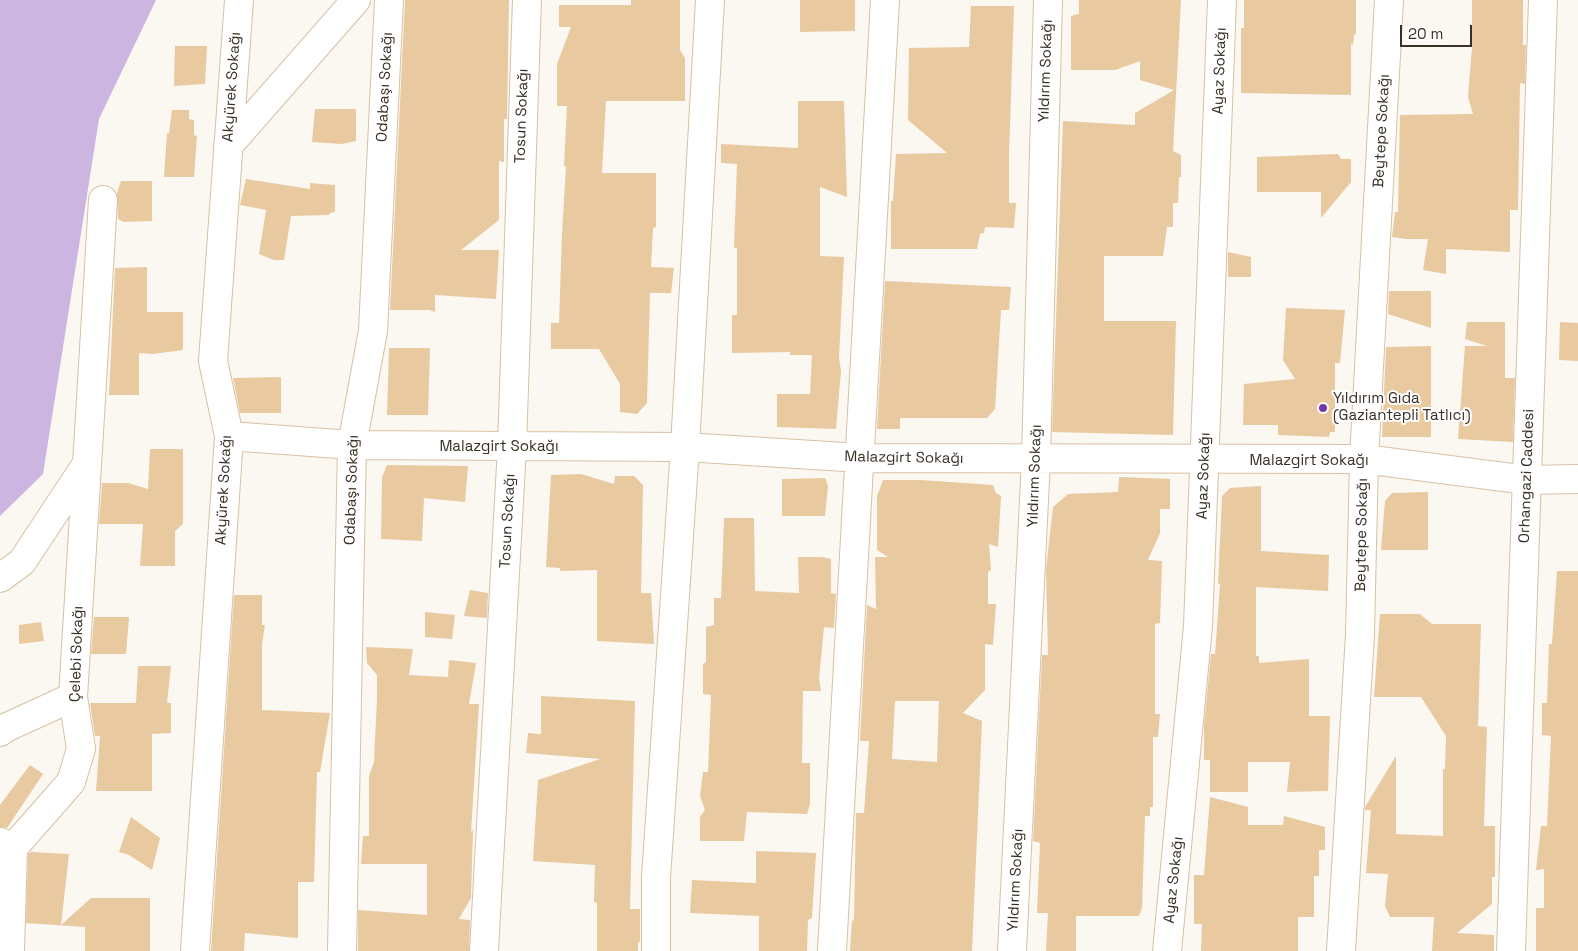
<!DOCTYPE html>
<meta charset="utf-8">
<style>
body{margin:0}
#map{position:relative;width:1578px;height:951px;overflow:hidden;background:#fbf7f1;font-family:"Space Grotesk",sans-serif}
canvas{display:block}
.scale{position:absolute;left:1400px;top:25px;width:72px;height:22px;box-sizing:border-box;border:2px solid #382f25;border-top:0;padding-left:6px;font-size:15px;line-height:18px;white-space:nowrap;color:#382f25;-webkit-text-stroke:4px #fff;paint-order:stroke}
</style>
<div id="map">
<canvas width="1578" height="951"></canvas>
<div class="scale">20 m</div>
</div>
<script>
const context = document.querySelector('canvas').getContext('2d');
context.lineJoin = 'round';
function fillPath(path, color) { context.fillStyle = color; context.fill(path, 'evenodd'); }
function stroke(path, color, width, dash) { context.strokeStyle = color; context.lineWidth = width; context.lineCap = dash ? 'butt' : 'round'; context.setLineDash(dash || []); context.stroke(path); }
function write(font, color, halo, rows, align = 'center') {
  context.font = font + ' "Space Grotesk",sans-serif'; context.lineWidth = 4; context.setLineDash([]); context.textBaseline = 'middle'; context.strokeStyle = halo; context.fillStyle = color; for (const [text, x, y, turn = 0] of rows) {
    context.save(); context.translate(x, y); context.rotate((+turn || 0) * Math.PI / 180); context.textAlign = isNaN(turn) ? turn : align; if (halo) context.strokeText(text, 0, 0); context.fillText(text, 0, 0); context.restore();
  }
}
const forest = new Path2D(`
 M0 0H156L99 119 43 474 0 516Z`);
const building = new Path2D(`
 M405 0H509L507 119H504V162L499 161V220L461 250H499L496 299 435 295V312L429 310H390Z
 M631 0H680V50L685 58V101H606L602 173H656V227L653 228 651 267 674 268 671 293H650L647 403 637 414 620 412V384L599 349H551V323H559L562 233 566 167 564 166 567 106H557V64L571 27H559V5H631Z
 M800 0H855V31L800 32Z
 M1079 0H1181L1173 151 1181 155V177H1179L1178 203H1173V227H1167L1163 256H1104V321H1176L1173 435 1052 432 1063 121 1135 125V113L1174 90 1140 80V61L1115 70H1071V16L1079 14Z
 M1244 0H1356V34L1354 35 1353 45 1351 44V95L1241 93V28H1244Z
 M1472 0H1523V45H1526L1525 84 1520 83 1518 210H1510V252L1446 249V274L1423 270 1428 239H1406L1392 237 1395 212H1398L1400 115 1473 114 1468 97 1472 47Z
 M971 6H1014L1009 154V203H1016L1014 228 985 227 984 233 980 234 977 249H891V201H893L896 154 947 153 908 120 909 48 969 47Z
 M175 46H207L205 84 174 86Z
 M798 101H844L847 197 820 187V256L844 257 839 358 841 371 836 429 777 427V394H810L812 355H790V352L732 353V315H737V248H734L737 164 721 163V144L798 148Z
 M315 109H356V141L342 144 312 142Z
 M172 110H189V119L194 120V135L197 136 194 177H164L167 133H169Z
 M1338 154 1341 159H1351V182L1321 218V192H1257V157Z
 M246 179 310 189V183L335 185V212L330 213 329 215 291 216 284 260H274L259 254 266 210 240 205Z
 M121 181H152V221L124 222 118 219 117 193Z
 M1228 252 1251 257V277H1228Z
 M147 267V312H183V350L153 354 139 353V395H109L115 268Z
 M885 281 1011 287 1009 310H1001L995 409 987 418H900V429H877Z
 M1389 291H1431V328L1388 314Z
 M1286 308 1345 310 1340 363H1335V432H1330L1329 437 1278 435V425H1243L1244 384 1295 379 1283 360Z
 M1467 322H1505V378H1515L1513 442 1458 439 1465 346H1487L1465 339Z
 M1560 322 1578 323V361L1559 360Z
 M1431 346V437H1382L1386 347Z
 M389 348H430L428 415H387Z
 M281 377V413H240L233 378Z
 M150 449H183V524L175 531V566H140L143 524H99L102 483H128L148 489Z
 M387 465 468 466 465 502 424 498 422 541 381 539 382 477Z
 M581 474 614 484 615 476H634L643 485 641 593H651L654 644 597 641V570L560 571V568L546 567 551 475Z
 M1119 477 1170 479V509H1160V533L1148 560 1162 561 1160 623 1155 624V714H1160L1158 737H1153V807H1150V816H1145L1142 908 1139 916H1076V951H1046L1048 913H1037L1040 843 1033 841 1042 655H1048L1046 569 1053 507 1068 494 1118 492Z
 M825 478 828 486 825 516H782V479Z
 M883 480H921L993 485 996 493 1001 496 998 547 989 544 991 570 988 572V604H996L993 645 985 644V690L963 713 982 721 972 951H850L852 920 854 921 856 813H864L869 741H860L867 605 876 609 875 557H888L877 550V496ZM895 701H939L937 762 892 759Z
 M1261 486V551L1329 555 1328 591 1256 587V656H1259V663L1309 659V716H1330L1328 791 1287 792 1290 762H1248V792H1210V760H1204V725L1211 654H1215L1220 584H1218L1222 496 1230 488Z
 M1428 492V550H1381L1385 501 1392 493Z
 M724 518H754L755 591 799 593 798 557H822L831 559V593L836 594 834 628 824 627 819 679 821 691H803L802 763H810V804L807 814 747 812 744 841H700V817L705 810 700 796 703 772H708L711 695 703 694V664L706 662V627L714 625V598H721Z
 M1557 571H1578V951H1536V908H1544V869L1536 870 1541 826H1547L1551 736 1542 735V703H1547L1549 644H1552Z
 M470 590 488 593 487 618 464 616Z
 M234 595H262V625H265L262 644V710L330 713 320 772H317L314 882H298V938L245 933 244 951H211Z
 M425 612 455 615 452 639 425 637Z
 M1380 614H1420L1432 624H1481L1478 726 1487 727 1484 826H1495V877H1492V904L1457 933 1494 935V951H1432L1434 917H1390L1385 906 1388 874 1366 873 1371 810H1365V807L1396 756V834L1443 836V769H1445L1446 736 1421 697H1374Z
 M94 617H129L126 654H91Z
 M41 622 44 641 19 644V625Z
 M366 647 413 649 409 675 448 677 449 660 476 663 469 704H479L471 832 473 830 471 898 459 919 470 920 469 951H358V910L427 915V864H361L363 836H369V776L374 762 377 699V675L367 663Z
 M138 666H171L167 703H171V733L152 734V791H96L100 736H95L90 703H136Z
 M541 696 635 701 630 909H640V942H638V951H597V903L594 902 595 865 533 861 538 780 600 759 526 753 528 733 541 734Z
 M30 765 43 774 7 828 0 827V805Z
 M1210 797 1248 807V825H1283L1284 816 1325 827V850H1319V876H1314V917H1298V951H1201L1202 924H1194V875H1204Z
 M131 817 160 838 152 870 129 855 119 852Z
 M756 851 816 853 812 918 808 920 807 951H759V916L690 913 692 880 756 883Z
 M31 852 69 854 61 925 91 898H150V951H85V927L26 923 28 854Z`);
const minor = new Path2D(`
 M228 146 356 0
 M229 436 352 445 685 447 861 458 1364 459 1527 480 1578 479
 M0 578 22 562 86 465
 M0 732 5 728 73 697
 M0 842 13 848 10 951
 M13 848 71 782 81 749 73 697 103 200
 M195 951 229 436 213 361 239 0
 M342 951 352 445 373 331 389 0
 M484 951 512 447 527 0
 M656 951V878L685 447 710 0
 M832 951 885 0
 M1012 951 1036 459 1048 0
 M1167 951 1198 626 1222 0
 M1341 951 1360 634 1364 459 1389 0
 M1511 951 1543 0`);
const markers = [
 [1323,408,5,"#7a36a9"]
];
const streetNames = [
 ["Yıldırım Sokağı",1046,71,-88],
 ["Ayaz Sokağı",1220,71,-88],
 ["Akyürek Sokağı",232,87,-86],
 ["Odabaşı Sokağı",385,87,-87],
 ["Tosun Sokağı",522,116,-88],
 ["Beytepe Sokağı",1382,131,-87],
 ["Malazgirt Sokağı",499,447],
 ["Malazgirt Sokağı",904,458,1],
 ["Malazgirt Sokağı",1309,461],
 ["Yıldırım Sokağı",1035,476,-88],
 ["Ayaz Sokağı",1204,476,-88],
 ["Orhangazi Caddesi",1527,476,-88],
 ["Akyürek Sokağı",224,490,-87],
 ["Odabaşı Sokağı",352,490,-88],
 ["Tosun Sokağı",508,521,-87],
 ["Beytepe Sokağı",1362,535,-89],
 ["Çelebi Sokağı",77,654,-88],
 ["Yıldırım Sokağı",1016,880,-87],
 ["Ayaz Sokağı",1174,880,-84]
];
const poiNames = [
 ["Yıldırım Gıda",1333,399],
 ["(Gaziantepli Tatlıcı)",1333,416]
];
fillPath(forest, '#ccb5e1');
fillPath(building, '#e9c9a0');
stroke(minor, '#d7c1a5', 30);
stroke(minor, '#fff', 28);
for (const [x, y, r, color] of markers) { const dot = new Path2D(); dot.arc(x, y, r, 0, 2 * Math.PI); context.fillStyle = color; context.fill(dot); stroke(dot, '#fff', 2); }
write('15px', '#382f25', '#fff', streetNames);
write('15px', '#382f25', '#fff', poiNames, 'left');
</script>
